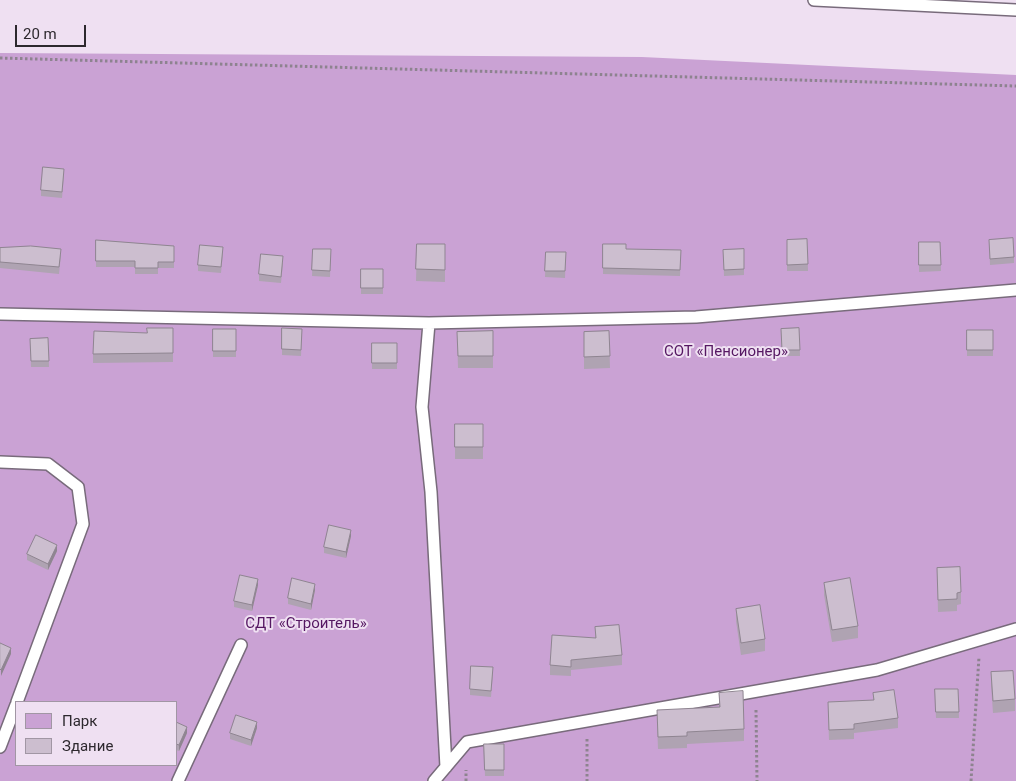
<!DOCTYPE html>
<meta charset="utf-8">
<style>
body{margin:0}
#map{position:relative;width:1016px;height:781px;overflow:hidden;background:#efe0f2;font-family:Roboto,sans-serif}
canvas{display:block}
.legend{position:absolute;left:15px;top:701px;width:162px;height:65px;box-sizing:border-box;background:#efe0f2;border:1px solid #a196a4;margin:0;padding:6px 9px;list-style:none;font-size:15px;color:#2d282e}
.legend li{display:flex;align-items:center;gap:10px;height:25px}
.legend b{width:25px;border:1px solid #a196a4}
.scale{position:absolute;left:15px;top:25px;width:71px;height:22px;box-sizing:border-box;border:2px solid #2d282e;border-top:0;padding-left:6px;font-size:15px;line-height:18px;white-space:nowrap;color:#2d282e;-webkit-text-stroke:4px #efe0f2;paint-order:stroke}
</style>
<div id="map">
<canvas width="1016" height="781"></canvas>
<ul class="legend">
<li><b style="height:14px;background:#caa2d4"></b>Парк</li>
<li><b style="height:14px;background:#ccbecf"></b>Здание</li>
</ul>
<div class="scale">20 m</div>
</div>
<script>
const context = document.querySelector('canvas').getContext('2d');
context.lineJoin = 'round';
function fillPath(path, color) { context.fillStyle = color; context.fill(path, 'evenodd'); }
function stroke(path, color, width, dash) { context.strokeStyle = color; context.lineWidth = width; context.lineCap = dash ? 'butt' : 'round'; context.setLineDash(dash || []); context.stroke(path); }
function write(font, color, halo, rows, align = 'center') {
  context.font = font + ' Roboto,sans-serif'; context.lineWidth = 4; context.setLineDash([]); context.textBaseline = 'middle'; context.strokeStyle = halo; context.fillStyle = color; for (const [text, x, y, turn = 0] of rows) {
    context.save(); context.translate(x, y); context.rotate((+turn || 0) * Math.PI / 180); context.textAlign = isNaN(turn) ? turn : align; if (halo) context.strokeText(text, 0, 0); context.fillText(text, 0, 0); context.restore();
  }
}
const green = new Path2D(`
 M0 53 642 57 1016 75V781H0ZM16 702H176V765H16Z`);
const path = new Path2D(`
 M0 58 1016 86
 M756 710 757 781
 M587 739V781
 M466 781V770
 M971 781 979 657`);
const service = new Path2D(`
 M814 0 1016 10
 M0 314 429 323 696 317 1016 290
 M429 323 422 407 431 492 446 767
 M0 462 48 464 78 487 83 524 17 702
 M0 747 16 705
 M178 781 241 645
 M434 781 467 742 877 670 1016 629`);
const wall = new Path2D(`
 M64 175 62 198 41 196V190Z
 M807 239 808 271H787V240Z
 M96 240 174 246V268H158V274H135V267H96Z
 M989 240 1014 257V263L990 265Z
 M919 242H940L941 271 919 272Z
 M417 244 445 256V282L416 281Z
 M603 244 626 249 681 250 680 276 603 274Z
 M0 248 61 255 59 274 0 268Z
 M313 249H331L330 277 312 276Z
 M744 249V275L724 276 723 250Z
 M546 252H566L565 278 545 277Z
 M223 253 221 273 198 271V265Z
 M283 263 281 283 259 281V274Z
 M361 269H383V294H361Z
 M173 328V362L93 363V354L147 333Z
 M282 328 302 329 301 356 282 355Z
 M799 328 800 356H782L781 329Z
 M213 329H236V357H213Z
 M967 330H993V356H967Z
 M493 331V368H458L457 332Z
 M609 331 610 368 584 369V332Z
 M48 338 49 367H31L30 339Z
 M372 343H397V369H372Z
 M455 424H483V459H455Z
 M351 536 346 558 324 553V547Z
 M57 551 48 570 27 560V554Z
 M937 568 961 592V604L957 605V611L938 612Z
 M824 583 858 626V638L832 642 824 595Z
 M258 585 252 611 234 607V601Z
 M315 590 311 610 288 604V598Z
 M736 609 765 639V651L741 655 736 621Z
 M595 627 622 655V665L571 670V676L550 675V665L595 638Z
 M991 672 1015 699V711L993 713 991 684Z
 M493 673 491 697 470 695V689Z
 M935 689H958L959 718H936Z
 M719 693 744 729V741L687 744V748L658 749 657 722 719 707Z
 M873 693 898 718V728L854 733V739L829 740 828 711 873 700Z
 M176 722 187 733 179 751 176 750Z
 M257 728 251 746 230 739V733Z
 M484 744H504V776H485Z`);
const shadedWall = new Path2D(`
 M351 530V536L346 558V552Z
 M57 545V551L48 570V564Z
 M258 579V585L252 611V605Z
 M315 584V590L311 610V604Z
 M11 648V654L1 676V670Z
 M257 722V728L251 746V740Z
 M187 727V733L179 751V745Z`);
const building = new Path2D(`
 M43 167 64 169 62 192 41 190Z
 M1013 238 1014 257 990 259 989 240Z
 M807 239 808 264 787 265V240Z
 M96 240 174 246V262H158V268H135V261H96Z
 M919 242H940L941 265H919Z
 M417 244H445V270L416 269Z
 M603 244H626V249L681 250 680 270 603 268Z
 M200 245 223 247 221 267 198 265Z
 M31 246 61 249 59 267 0 262V248Z
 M313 249H331L330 271 312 270Z
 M744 249V269L724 270 723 250Z
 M546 252H566L565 271H545Z
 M261 254 283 256 281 277 259 274Z
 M361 269H383V288H361Z
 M147 328H173V353L93 354 94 331 147 333Z
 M282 328 302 329 301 350 282 349Z
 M799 328 800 350H782L781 329Z
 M213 329H236V351H213Z
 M967 330H993V350H967Z
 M493 331V356H458L457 332Z
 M609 331 610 356 584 357V332Z
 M48 338 49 361H31L30 339Z
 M372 343H397V363H372Z
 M455 424H483V447H455Z
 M329 525 351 530 346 552 324 547Z
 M36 535 57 545 48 564 27 554Z
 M960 567 961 592 957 593V599L938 600 937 568Z
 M240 575 258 579 252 605 234 601Z
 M292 578 315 584 311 604 288 598Z
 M850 578 858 626 832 630 824 583Z
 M760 605 765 639 741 643 736 609Z
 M619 625 622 655 571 660V667L550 665 552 635 596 638 595 627Z
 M0 643 11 648 1 670 0 669Z
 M471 666 493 667 491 691 470 689Z
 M1013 671 1015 699 993 701 991 672Z
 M935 689H958L959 712H936Z
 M894 690 898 718 854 724V729L829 730 828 702 874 700 873 693Z
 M743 691 744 729 687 732V736L658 737 657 710 720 707 719 693Z
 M236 715 257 722 251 740 230 733Z
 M176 722 187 727 179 745 176 744Z
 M484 744H504V770H485Z`);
const parkNames = [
 ["СОТ «Пенсионер»",726,352],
 ["СДТ «Строитель»",306,624]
];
fillPath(green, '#caa2d4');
stroke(service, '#786b7b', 14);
stroke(path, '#8d838f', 3, [2.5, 2.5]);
stroke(service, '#fff', 11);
fillPath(wall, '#afa3b2');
fillPath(shadedWall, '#8f8591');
fillPath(building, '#ccbecf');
stroke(building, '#8f8591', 1);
write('15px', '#551762', '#efe0f2', parkNames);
</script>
